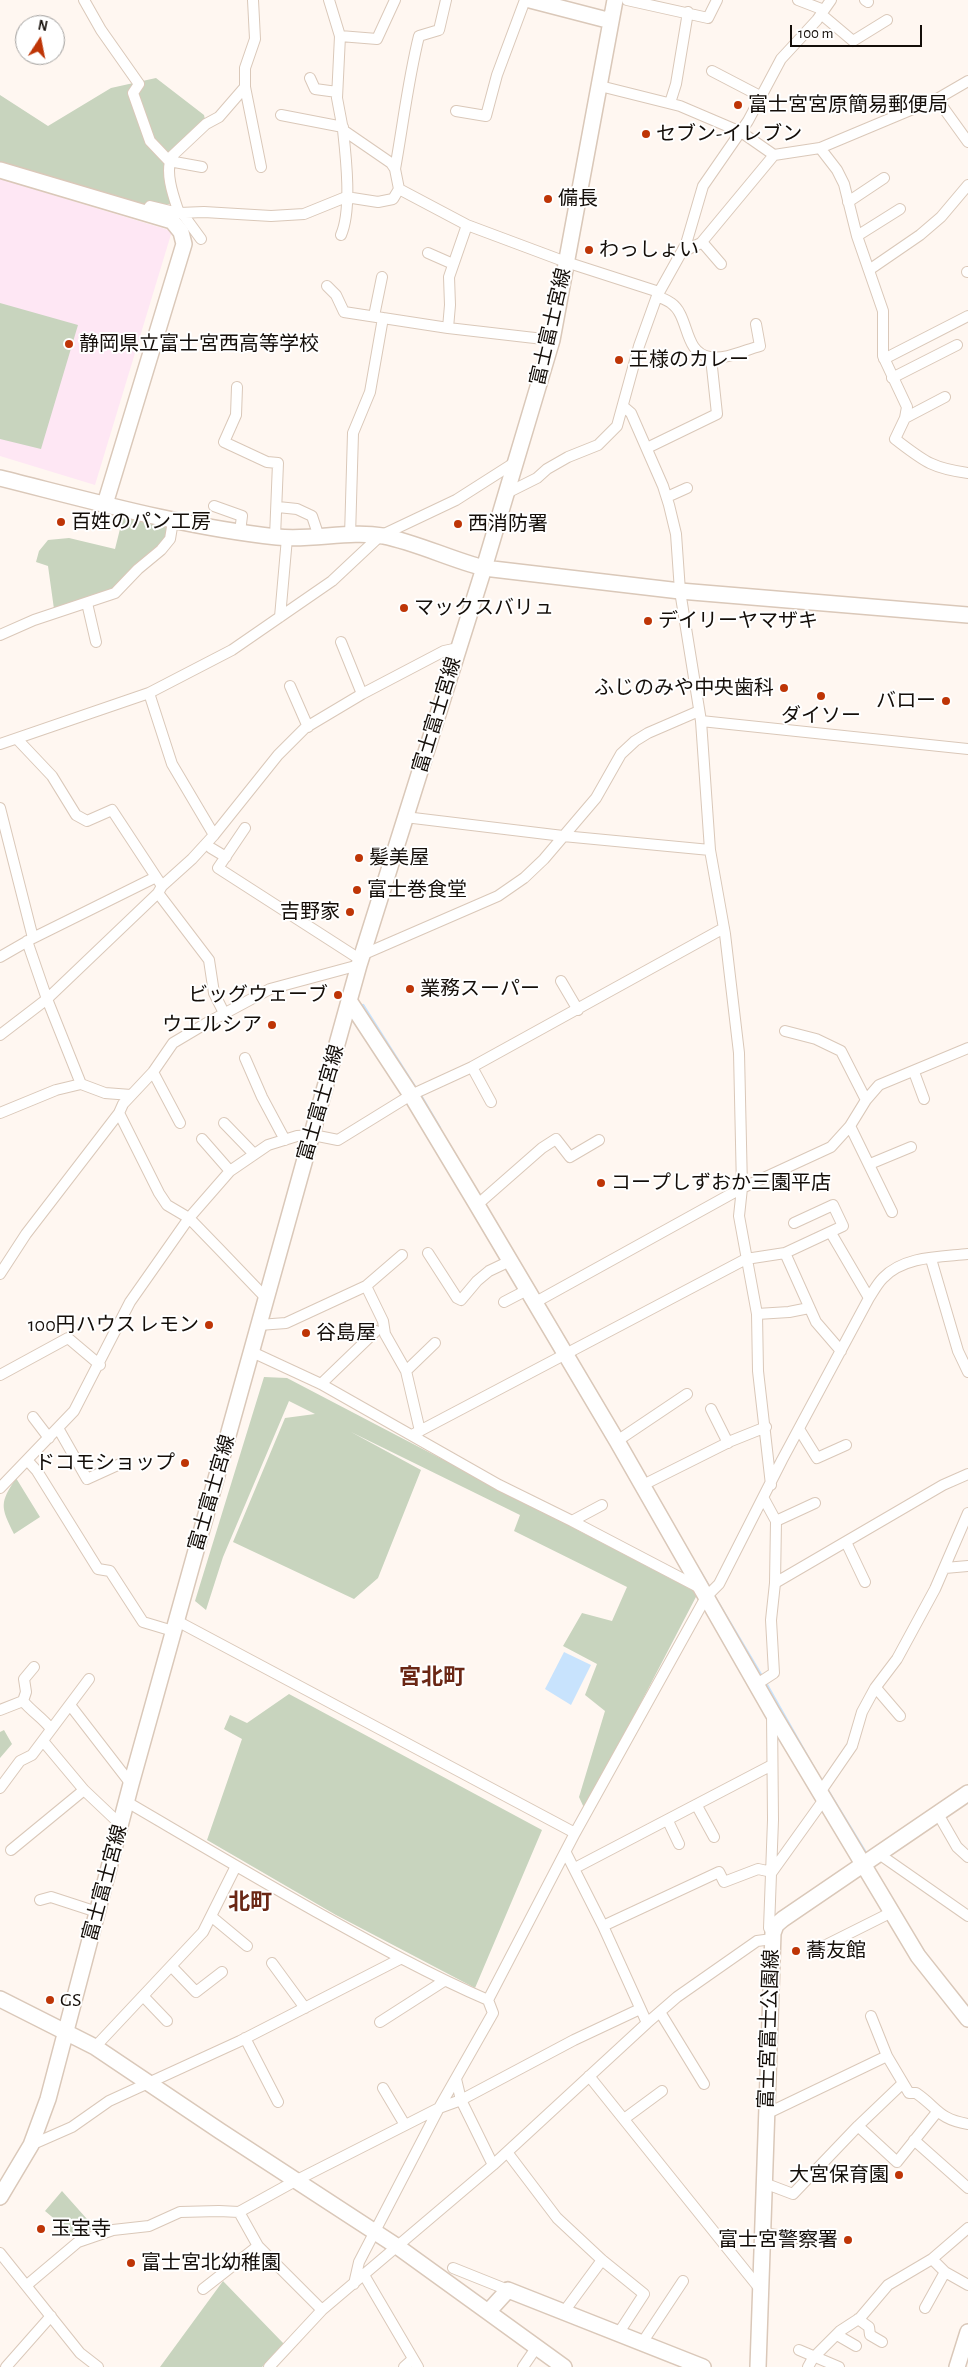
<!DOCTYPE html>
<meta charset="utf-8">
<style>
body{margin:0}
#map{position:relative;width:968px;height:2367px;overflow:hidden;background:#fff7f1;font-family:"Alegreya Sans",sans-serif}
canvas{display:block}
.north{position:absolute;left:15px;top:15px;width:50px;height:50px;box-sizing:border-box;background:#fff;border:1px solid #a19f9d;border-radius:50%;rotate:11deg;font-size:14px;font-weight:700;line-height:20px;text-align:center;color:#140e09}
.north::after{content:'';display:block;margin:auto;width:18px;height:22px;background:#be3506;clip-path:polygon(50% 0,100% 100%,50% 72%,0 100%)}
.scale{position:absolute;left:790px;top:25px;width:132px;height:22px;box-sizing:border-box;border:2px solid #140e09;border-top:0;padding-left:6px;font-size:15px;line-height:18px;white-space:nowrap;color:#140e09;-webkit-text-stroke:4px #fff;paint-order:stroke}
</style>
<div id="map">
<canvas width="968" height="2367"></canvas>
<div class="north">N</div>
<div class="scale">100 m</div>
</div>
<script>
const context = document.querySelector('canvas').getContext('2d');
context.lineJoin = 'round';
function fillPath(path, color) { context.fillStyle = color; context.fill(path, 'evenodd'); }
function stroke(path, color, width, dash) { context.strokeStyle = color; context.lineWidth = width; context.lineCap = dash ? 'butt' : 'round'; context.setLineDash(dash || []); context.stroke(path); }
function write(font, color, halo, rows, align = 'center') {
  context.font = font + ' "Alegreya Sans","Noto Sans JP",sans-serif'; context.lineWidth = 4; context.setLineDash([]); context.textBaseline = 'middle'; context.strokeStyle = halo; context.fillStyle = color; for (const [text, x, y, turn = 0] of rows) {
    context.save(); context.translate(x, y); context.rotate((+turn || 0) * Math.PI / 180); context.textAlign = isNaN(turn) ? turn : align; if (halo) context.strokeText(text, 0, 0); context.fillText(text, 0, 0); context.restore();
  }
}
const education = new Path2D(`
 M0 179 172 231 95 485 0 456Z`);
const green = new Path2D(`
 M156 78 204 115 206 124 169 161 170 204 150 206 0 166V95L48 126 111 88Z
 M0 303 78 325 41 449 0 439Z
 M123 517 165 527 168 530 167 538 113 591 54 609 48 566 36 562 39 551 48 540 69 538 115 549Z
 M264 1377 287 1378 698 1593 585 1810 579 1797 605 1711 585 1695 597 1664 563 1646 582 1613 612 1621 627 1587 514 1531 520 1515 351 1432 421 1470 378 1578 354 1599 233 1542 285 1418 315 1414 289 1401 223 1557 206 1610 195 1601Z
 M16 1478 40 1517 14 1534C0 1506 0 1503 16 1478Z
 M289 1694 542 1830 475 1988 336 1915 207 1840 242 1739 224 1729 230 1715 247 1723Z
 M4 1730 12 1744 0 1758V1732Z
 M62 2191 95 2228 76 2237 45 2211Z
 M223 2281 284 2344 262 2367H160Z`);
const water = new Path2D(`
 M564 1652 591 1665 571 1705 545 1689Z`);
const stream = new Path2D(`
 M363 1005 417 1090
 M420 1094 440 1128
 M697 1566 711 1590
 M713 1594 763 1678
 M766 1683 821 1780
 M827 1789 866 1853
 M919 1944 927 1956`);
const street = new Path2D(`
 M84 0 101 30 139 84 133 93 150 141 169 161 202 167
 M253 0 255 39 245 68V87L261 167
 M329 0 340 36 337 98 343 130 391 163 395 169 399 189 467 225 566 262 659 292
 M627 0 708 18 717 0
 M798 0 824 10
 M865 0 868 2
 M821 14 853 41 887 20
 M340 36 377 39 395 0
 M712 71 760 96
 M310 78 315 89 337 92
 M600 86 680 106 741 132 774 155
 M937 99 968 142
 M670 103 676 84 688 12
 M456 111 486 116 497 75 525 0
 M281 115 343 127
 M820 148 837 170 844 184 857 236 883 311V356L907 407 905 418 895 439C924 461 931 468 968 473
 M395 169C403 125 408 80 419 36L439 30 446 0
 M848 202 884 178
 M179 213C174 198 164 172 172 156L206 124 219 117 245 87
 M182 213 201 239
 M144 214 150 206 179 213 204 212 271 216 304 214 346 197 378 202 393 199 399 189
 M341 235C352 210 346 157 343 130
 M857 236 900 209
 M702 242 721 264
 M682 252 701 243 774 155 820 148 937 99 968 81
 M428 253 453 264
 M869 270 920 235 941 217 968 185
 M967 272H968
 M327 286 336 295 344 312 448 328 552 340
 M657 296C661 298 667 300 671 303 690 316 683 353 710 357 725 360 745 350 760 346L756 324
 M374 316 382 277
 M448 328 450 305 449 277 467 225
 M884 359 968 316
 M892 378 957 345
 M237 387 236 415 224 442 267 462 278 463 275 537
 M624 407 631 413 663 486 669 505 676 534 680 591 701 721 710 850 725 934 739 1053 742 1188 739 1216 757 1314 758 1371 771 1485
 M905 418 945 397
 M647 448 717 414 711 358
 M505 494 537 478 547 469 568 457 598 445 617 426 639 346 657 296 686 244 703 186 748 121 781 59 817 20 831 0
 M667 497 687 488
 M214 506 242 516 240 532
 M278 507 297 509 312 516 319 537
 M350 536 353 433 370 392 383 318
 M87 603 96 642
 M280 617 287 538
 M0 635 34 620 115 593 138 569 161 550 170 539 173 521
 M341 642 362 694
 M290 686 308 727
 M149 693 172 764 214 835
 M701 721 968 749
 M17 739 52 776 76 815 87 821 112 810 162 886
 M0 744 149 693 232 650 332 581 380 536 456 500 514 463
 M0 808 33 938
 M405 817 563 836 710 850
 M245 828 218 868 361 960
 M211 848 226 857
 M158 893 209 960 214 993 224 1013
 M27 941 47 999 81 1084
 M362 955 498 896 524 878 544 859 596 798 621 754 635 741 648 733 699 711
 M0 957 33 938 156 877
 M561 981 578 1010
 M785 1031 816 1039 841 1051 866 1100
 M0 1035 47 999 158 893 162 886 192 859 214 835 278 755 305 728 362 694 444 651 458 648
 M245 1058 262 1097 285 1140
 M472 1067 491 1102
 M153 1072 180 1123
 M914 1072 924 1099
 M0 1113 56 1090 81 1084 105 1093 131 1095
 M119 1113 159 1193 167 1205 189 1218 221 1251 266 1298
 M224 1123 254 1154
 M850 1126 892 1212
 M202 1139 230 1171
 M870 1164 911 1147
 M477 1205 542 1148 556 1139 570 1157 599 1140
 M831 1233 869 1298
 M428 1253 457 1298 461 1300 477 1281 489 1271 510 1261
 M785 1253 843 1226 833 1205 794 1223
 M931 1259 958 1351 968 1372
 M0 1274 26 1234 119 1113 123 1104 153 1072 173 1043 205 1024 270 989 359 965
 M366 1286 383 1321 385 1334 406 1371 420 1431
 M504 1302 527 1290
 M534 1303 742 1188 831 1147 850 1126 866 1100 879 1085 968 1048
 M757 1314 789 1312 809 1308
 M259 1325 286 1323 366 1286 402 1255
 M252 1352 321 1384 499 1485 572 1521 702 1589
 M406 1371 435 1343
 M0 1375 68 1338 100 1365
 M321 1384 376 1331
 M711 1409 728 1443
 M33 1417 49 1438
 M58 1428 87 1479 120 1464
 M799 1429 817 1458 846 1445
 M412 1435 746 1259 785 1253 816 1322 841 1351
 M617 1441 687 1394
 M27 1460 37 1471 98 1569 110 1571 143 1622 173 1631
 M641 1486 731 1441 766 1427
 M0 1488 74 1411 130 1302 189 1218 230 1171 268 1145 297 1136 313 1135 338 1140 411 1095 472 1067 724 928
 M572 1521 602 1505
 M776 1521 815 1503
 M846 1542 865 1582
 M945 1568 968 1566
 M775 1583 943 1485 968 1474
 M177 1621 575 1833
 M757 1684 774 1673 771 1620 775 1583 776 1521 764 1499
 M876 1688 900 1716
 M23 1701C32 1712 43 1718 51 1729
 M70 1705 131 1784
 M0 1710 23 1701 26 1692 24 1679 34 1667
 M772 1713 773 1820 769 1928 772 1932
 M43 1741 84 1790 121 1825
 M0 1788 20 1761 32 1755 89 1679
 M821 1791 852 1746 862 1712 875 1688 897 1659 935 1589 968 1513
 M127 1802C192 1840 256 1878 322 1915 376 1945 430 1975 488 2000L493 2013 439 2108 359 2262 354 2284
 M697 1806 714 1837
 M938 1814 957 1847 968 1857
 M668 1821 679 1844
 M11 1850 84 1790
 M566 1853 603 1926 647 2023
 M879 1854 968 1916
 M575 1868 772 1765
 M40 1900 51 1897 97 1912
 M212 1917 247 1946
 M603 1926 719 1872 724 1882 758 1869 772 1872 825 1798
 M812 1952 892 1912
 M272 1963 305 2008
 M172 1967 196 1992 222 1972
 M144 1997 167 2021
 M488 2000 575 1833 706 1597 719 1584 782 1460 869 1298C873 1292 877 1284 883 1278 904 1256 940 1257 968 1254
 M660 2012 704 2084
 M871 2016 887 2056 909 2093H916C938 2108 938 2119 968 2124
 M380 2022 444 1981
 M245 2038 278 2102
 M95 2047 203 1932 236 1866
 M589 2076 760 2289
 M456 2079 461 2100 493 2165
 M383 2088 405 2125
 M766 2114 887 2056
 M624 2119 662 2091
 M858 2126 897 2162 937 2112
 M914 2140 968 2188
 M31 2145 72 2127 109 2101 240 2041 400 1959
 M507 2152 557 2218 602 2260 644 2294 618 2334
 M764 2183 793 2194 858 2126 903 2083
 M239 2212 258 2246 322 2310
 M968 2228 932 2259 945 2272 968 2285
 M762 2233 806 2239
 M0 2253 80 2353 98 2367
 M453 2268 508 2290
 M364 2275 418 2367
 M27 2285 78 2242 113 2230 149 2226 180 2212 219 2211 239 2212 297 2180 439 2108 461 2100 574 2040 640 2009
 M203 2289 258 2246
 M925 2308 945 2272
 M563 2313 602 2260
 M858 2319 869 2327 870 2335 882 2342
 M837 2335 856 2346
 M642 2343 683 2281
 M799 2350 839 2367
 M6 2367 51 2316
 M269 2367 322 2310 493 2165 647 2023 677 1997 757 1941 772 1939
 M404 2367 413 2359
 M523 2367 536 2348
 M808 2367 813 2358 840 2331 860 2318 888 2285 932 2259`);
const secondary = new Path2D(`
 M530 0 611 21
 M0 170 172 221 181 232 184 244 105 504
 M0 478C92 501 183 527 277 537 312 541 349 530 383 536 418 543 449 559 484 568L680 591 968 615
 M350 1002 411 1095 477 1205 617 1441 772 1712 918 1956 968 2019
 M0 1999 95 2047 220 2131 398 2247 488 2312 508 2290 703 2367
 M0 2197 31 2145 48 2099 131 1784 359 965 484 568 552 340 615 0
 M488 2312 564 2367
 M758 2367 773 1933 776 1925 783 1919 968 1793
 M957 2367 968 2332`);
const markers = [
 [738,105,5,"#be3506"],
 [646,134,5,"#be3506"],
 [548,199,5,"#be3506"],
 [589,250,5,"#be3506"],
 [69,344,5,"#be3506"],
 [619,360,5,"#be3506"],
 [61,522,5,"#be3506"],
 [458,524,5,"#be3506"],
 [404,608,5,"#be3506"],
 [648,621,5,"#be3506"],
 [784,688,5,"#be3506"],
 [821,696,5,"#be3506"],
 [946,701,5,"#be3506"],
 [359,858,5,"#be3506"],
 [357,890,5,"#be3506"],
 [350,912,5,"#be3506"],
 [410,989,5,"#be3506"],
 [338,995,5,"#be3506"],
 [272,1025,5,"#be3506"],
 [601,1183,5,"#be3506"],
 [209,1325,5,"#be3506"],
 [306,1333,5,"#be3506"],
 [185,1463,5,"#be3506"],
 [796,1951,5,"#be3506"],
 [50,2000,5,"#be3506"],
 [899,2175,5,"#be3506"],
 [41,2229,5,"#be3506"],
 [848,2240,5,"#be3506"],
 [131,2263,5,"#be3506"]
];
const poiNames = [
 ["富士宮宮原簡易郵便局",748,105],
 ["セブン-イレブン",656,134],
 ["備長",558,199],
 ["わっしょい",599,250],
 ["静岡県立富士宮西高等学校",79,344],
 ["王様のカレー",629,360],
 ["百姓のパン工房",71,522],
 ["西消防署",468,524],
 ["マックスバリュ",414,608],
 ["デイリーヤマザキ",658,621],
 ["ふじのみや中央歯科",774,688,"right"],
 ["バロー",936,701,"right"],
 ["ダイソー",821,716,"center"],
 ["髪美屋",369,858],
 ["富士巻食堂",367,890],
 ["吉野家",340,912,"right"],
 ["業務スーパー",420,989],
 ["ビッグウェーブ",328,995,"right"],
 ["ウエルシア",262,1025,"right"],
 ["コープしずおか三園平店",611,1183],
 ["100円ハウス レモン",199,1325,"right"],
 ["谷島屋",316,1333],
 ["ドコモショップ",175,1463,"right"],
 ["蕎友館",806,1951],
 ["GS",60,2000],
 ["大宮保育園",889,2175,"right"],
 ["玉宝寺",51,2229],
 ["富士宮警察署",838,2240,"right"],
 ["富士宮北幼稚園",141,2263]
];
const streetNames = [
 ["富士富士宮線",551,327,-77],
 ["富士富士宮線",437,715,-73],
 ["富士富士宮線",321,1103,-74],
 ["富士富士宮線",212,1493,-74],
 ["富士富士宮線",105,1883,-75],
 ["富士宮富士公園線",769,2029,-88]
];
const quarterNames = [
 ["宮北町",432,1677],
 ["北町",250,1902]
];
fillPath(education, '#fee7f4');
fillPath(green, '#c8d4be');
fillPath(water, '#c8e3fd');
stroke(stream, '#c8e3fd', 2.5);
stroke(street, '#dac8b9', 12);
stroke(secondary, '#dac8b9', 18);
stroke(street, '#fff', 10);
stroke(secondary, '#fff', 15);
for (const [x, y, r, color] of markers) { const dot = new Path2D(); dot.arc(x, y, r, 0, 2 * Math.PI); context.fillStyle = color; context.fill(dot); stroke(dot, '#fff', 2); }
write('20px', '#140e09', '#fff', poiNames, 'left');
write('20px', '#140e09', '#fff', streetNames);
write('bold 22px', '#6a2715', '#fff', quarterNames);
</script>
